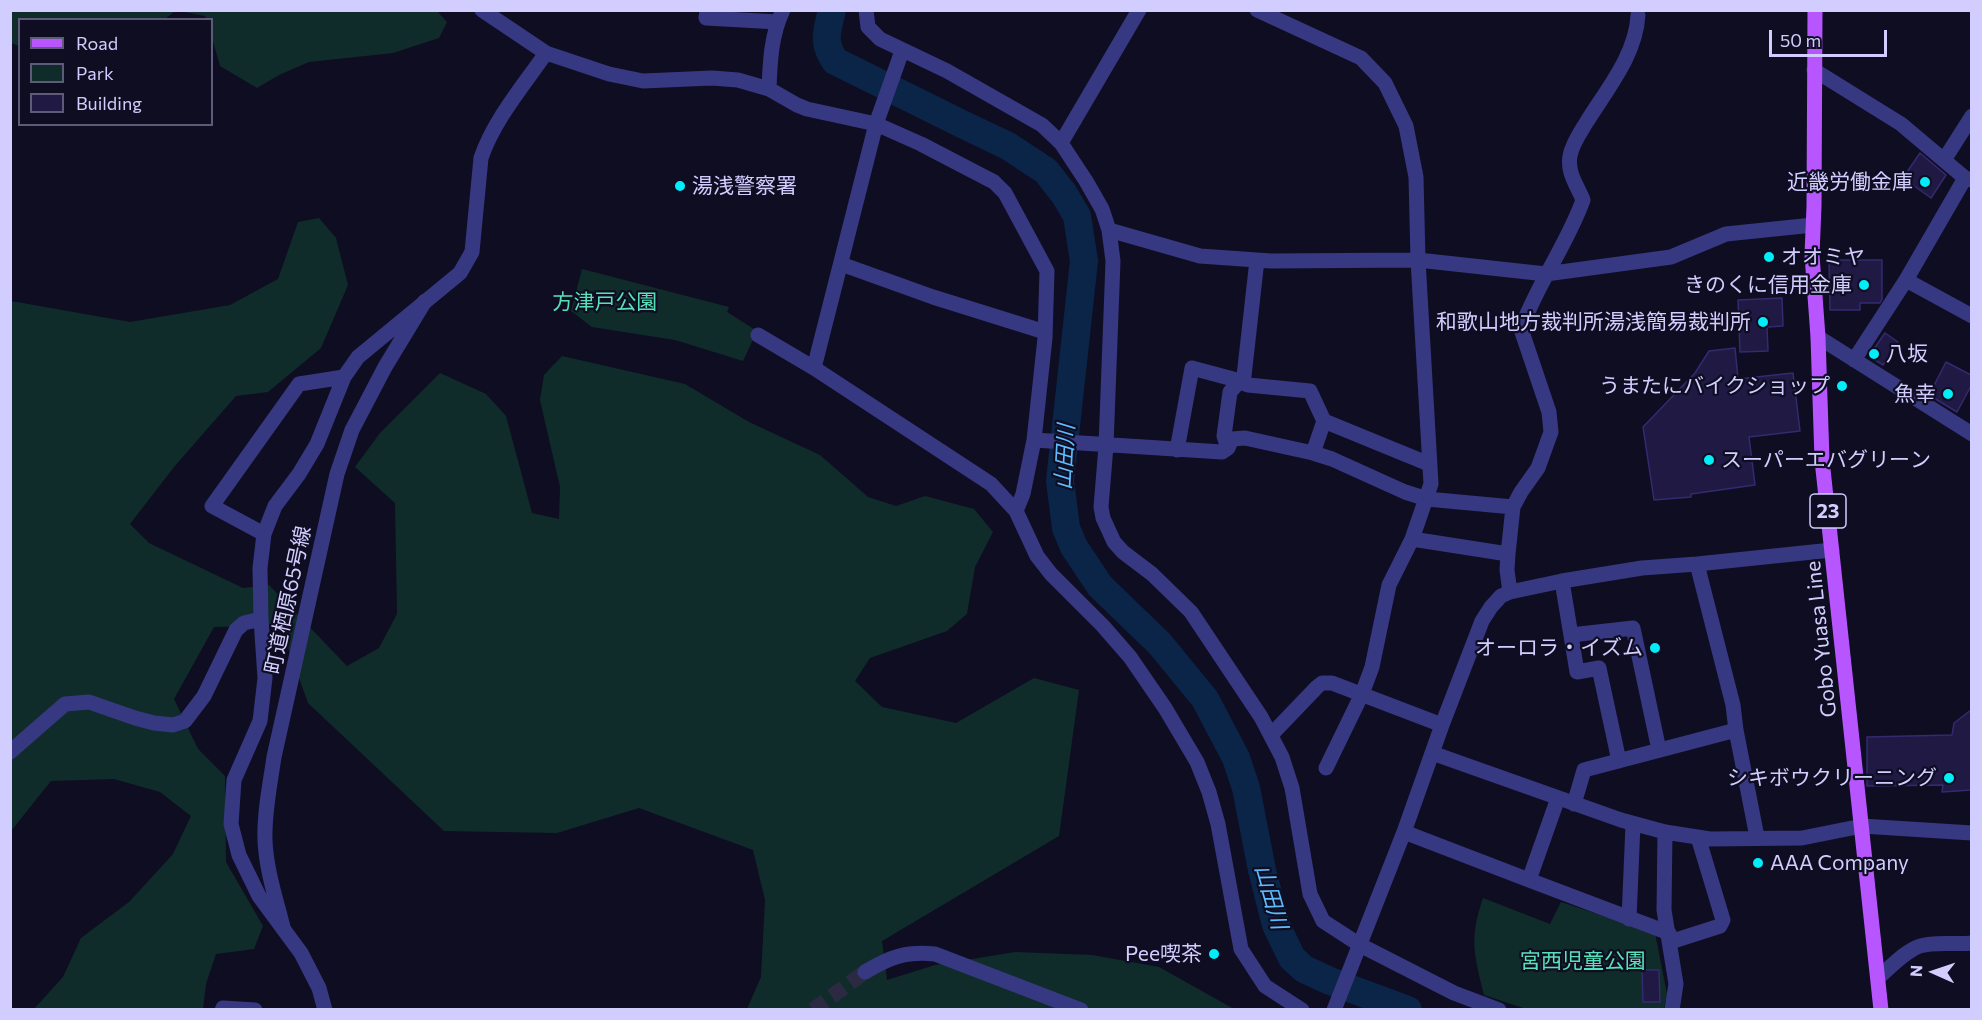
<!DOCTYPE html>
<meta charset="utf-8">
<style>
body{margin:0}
#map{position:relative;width:1982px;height:1020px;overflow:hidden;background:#0f0d22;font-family:Commissioner,sans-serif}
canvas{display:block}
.frame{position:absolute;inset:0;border:12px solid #d1ceff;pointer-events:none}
.legend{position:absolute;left:18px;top:18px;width:195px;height:108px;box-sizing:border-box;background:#0f0d22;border:2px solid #5d5a7a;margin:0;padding:8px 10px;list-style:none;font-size:18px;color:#d1ceff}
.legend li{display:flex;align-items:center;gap:12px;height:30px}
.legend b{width:30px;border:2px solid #5d5a7a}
.north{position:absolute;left:1904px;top:942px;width:60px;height:60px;-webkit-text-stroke:4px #0f0d22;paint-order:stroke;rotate:273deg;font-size:16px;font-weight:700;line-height:24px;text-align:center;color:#d1ceff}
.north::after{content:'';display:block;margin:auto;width:21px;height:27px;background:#d1ceff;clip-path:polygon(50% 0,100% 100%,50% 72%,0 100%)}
.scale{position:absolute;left:1769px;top:30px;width:118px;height:27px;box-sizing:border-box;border:3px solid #d1ceff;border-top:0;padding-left:8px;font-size:18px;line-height:21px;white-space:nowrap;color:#d1ceff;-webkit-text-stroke:4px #0f0d22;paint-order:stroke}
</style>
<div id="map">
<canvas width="1982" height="1020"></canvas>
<div class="frame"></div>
<ul class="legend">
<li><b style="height:8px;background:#b755ff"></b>Road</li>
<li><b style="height:16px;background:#102c2a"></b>Park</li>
<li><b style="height:16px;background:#1f1943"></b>Building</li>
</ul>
<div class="north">N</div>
<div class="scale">50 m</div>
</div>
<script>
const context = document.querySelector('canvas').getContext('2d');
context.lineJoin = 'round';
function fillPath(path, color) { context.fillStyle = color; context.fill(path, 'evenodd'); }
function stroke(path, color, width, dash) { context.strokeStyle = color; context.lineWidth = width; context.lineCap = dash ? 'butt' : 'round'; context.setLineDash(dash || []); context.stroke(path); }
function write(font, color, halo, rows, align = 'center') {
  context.font = font + ' Commissioner,"Noto Sans JP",sans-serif'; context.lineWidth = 4.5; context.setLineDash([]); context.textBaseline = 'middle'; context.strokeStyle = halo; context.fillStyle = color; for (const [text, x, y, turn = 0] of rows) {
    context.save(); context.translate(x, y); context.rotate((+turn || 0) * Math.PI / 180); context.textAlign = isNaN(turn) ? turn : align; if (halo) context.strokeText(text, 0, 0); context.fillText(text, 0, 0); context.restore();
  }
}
const green = new Path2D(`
 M11 10H175V11L165 19 20 20 19 46 11 43Z
 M437 11 447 22 439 38 393 53 309 62 279 75 257 88 220 66 212 38V20L206 19 205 16 180 11Z
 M319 218 336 238 348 285 321 348 268 392 236 396 174 467 130 524 149 543 243 588 269 585 347 666 379 648 397 614 395 503 355 467 380 433 440 373 486 394 506 416 532 513 559 519 560 487 540 400 544 375 562 356 685 384 749 422 820 455 868 497 896 506 925 496 974 509 993 532 975 567 967 614 947 631 870 658 855 681 882 707 956 723 1034 678 1079 690 1059 836 882 941 887 980 935 965 1015 952 1092 955 1159 967 1234 1009H747L761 977 765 900 753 850 639 808 557 833 444 831 308 703 280 625 214 627 174 699 198 749 225 776 226 862 263 926 254 949 216 954 206 984 203 1009H34L63 977 81 938 129 902 173 854 191 816 160 792 114 779 51 781 11 831V301L130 322 230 305 278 279 298 222Z
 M582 269 729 307 727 312 757 331 743 361 675 340 592 327 571 311Z
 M1483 898 1550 924 1561 902 1655 933 1667 994 1664 1009H1526L1484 995C1474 954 1469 939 1483 898Z`);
const river = new Path2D(`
 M832 10C827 31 822 42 835 61L964 125 1008 146 1046 171 1064 194 1077 216 1084 261 1060 481 1066 528 1074 547 1100 586 1160 644 1205 699 1236 758 1246 788 1262 870 1276 925 1292 958 1304 969 1330 981 1408 1010`);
const building = new Path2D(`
 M1920 153 1946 175 1931 198 1903 178Z
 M1829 260H1882V299L1880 303H1860V310H1830Z
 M1782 298 1783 326 1767 327 1768 351 1740 352 1738 300Z
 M1885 333 1898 342 1883 365 1869 356Z
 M1735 348 1738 379 1793 373 1800 431 1749 437 1755 485 1691 494V497L1654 500 1643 427 1695 373 1709 351Z
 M1946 362 1971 375V386L1957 412 1929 395Z
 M1971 710V790L1942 792 1943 785 1867 786V737L1952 735 1954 723Z
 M1642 970H1659L1660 1002H1643Z`);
const tertiaryTunnel = new Path2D(`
 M813 1010 865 972`);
const minor = new Path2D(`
 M482 10 546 53 609 74 643 81 712 78 738 80 769 89 797 105 807 109 876 124 921 144 994 182 1005 193 1047 271 1045 338 1034 440 1023 494 1016 511
 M707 10 706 18 778 22
 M866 10 868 27 880 39 947 71 1042 125 1061 143 1086 181 1102 209 1109 230 1113 261 1106 446 1101 507 1103 518 1114 542 1123 552 1152 574 1191 612 1261 717 1282 757 1292 788 1310 894 1323 921 1360 945 1454 993 1499 1010
 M1257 10 1361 58 1385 83 1406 126 1416 177 1418 260 1431 484 1412 539 1389 585 1372 667 1362 694 1326 768
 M902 51 876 124 814 368 991 484 1016 511 1037 556 1051 574 1103 626 1130 657 1165 708 1197 762 1209 792 1218 824 1241 949 1265 986 1302 1010
 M1814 70 1901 124 1965 178 1972 180
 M769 89C770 62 771 35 783 10
 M1061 143 1139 10
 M1944 160 1972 116
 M1109 230 1200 256 1271 261 1418 260 1546 274 1671 257 1726 234 1813 225
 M841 264 933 297 1045 332
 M1906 280 1972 316
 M758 335 814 368
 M1818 337 1972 434
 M1854 360 1906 280 1965 178
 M1034 440 1222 452 1228 448 1232 439 1245 438 1313 453 1332 459 1405 492 1427 499 1513 507
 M1228 448 1224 436 1230 392 1244 376 1257 260
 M1177 450 1192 368 1233 379 1248 385 1310 391 1324 421 1429 464
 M1313 453 1324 421
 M264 534 212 506 299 384 344 377
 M1412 539 1508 554
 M1697 564 1733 705 1736 730 1757 837
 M1562 581 1577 672 1599 668 1619 761
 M1510 592 1507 570 1508 554 1513 507 1521 492 1538 468 1551 432 1549 412 1521 329C1537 284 1567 245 1583 200 1577 185 1567 173 1570 156 1572 144 1580 133 1586 123 1607 89 1636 55 1638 15
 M1571 635 1633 628 1659 750
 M1271 735 1317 687 1322 683H1332L1442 725
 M10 752 65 704 89 702 135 718 154 723 173 725 185 721 204 696 236 630 244 623 261 619
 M1432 753 1621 820 1665 832 1710 839 1802 838 1862 826 1972 833
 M1574 804 1584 770 1736 730
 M1404 832 1529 880 1558 798
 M1665 832 1664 910 1676 984 1672 1010
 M1529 880 1669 933
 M1629 919 1633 824
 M1670 942 1720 926 1723 920 1698 837
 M1879 977C1891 967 1905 951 1920 946 1936 941 1955 945 1972 943
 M222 1010 223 1008 255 1010
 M325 1010 319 988 301 953 259 896 239 855 231 824 234 780 260 721 265 678 261 619 260 568 264 534 275 506 299 474 317 444 344 377 358 357 460 273 472 252 481 158C494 120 523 86 546 53
 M1334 1010 1404 832 1442 725 1482 621 1491 607 1501 596 1510 592 1562 581 1642 568 1697 564 1832 550`);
const tertiary = new Path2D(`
 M283 927C276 899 266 869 265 840 264 813 270 785 274 757L337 474 352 430 385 367 425 301
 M865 972C890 957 906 951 935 954L1081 1010`);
const primary = new Path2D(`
 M1815 10 1814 206 1812 255 1818 337 1822 460 1881 1010`);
const markers = [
 [1925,182,6,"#00edf9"],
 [680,186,6,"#00edf9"],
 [1769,257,6,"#00edf9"],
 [1864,285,6,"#00edf9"],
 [1763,322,6,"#00edf9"],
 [1874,354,6,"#00edf9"],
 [1842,386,6,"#00edf9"],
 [1948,394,6,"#00edf9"],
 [1709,460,6,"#00edf9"],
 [1655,648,6,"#00edf9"],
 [1949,778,6,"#00edf9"],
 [1758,863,6,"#00edf9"],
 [1214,954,6,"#00edf9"]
];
const shields = [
 [1828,511,36]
];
const shieldNames = [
 ["23",1828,511]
];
const poiNames = [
 ["近畿労働金庫",1913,182],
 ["湯浅警察署",692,186,"left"],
 ["オオミヤ",1781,257,"left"],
 ["きのくに信用金庫",1852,285],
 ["和歌山地方裁判所湯浅簡易裁判所",1751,322],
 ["八坂",1886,354,"left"],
 ["うまたにバイクショップ",1830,386],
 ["魚幸",1936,394],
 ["スーパーエバグリーン",1721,460,"left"],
 ["オーロラ・イズム",1643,648],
 ["シキボウクリーニング",1937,778],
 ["AAA Company",1770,863,"left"],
 ["Pee喫茶",1202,954]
];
const parkNames = [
 ["方津戸公園",605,302],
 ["宮西児童公園",1583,961]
];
const streetNames = [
 ["町道栖原65号線",288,600,-78],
 ["Gobo Yuasa Line",1821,639,-96]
];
const waterNames = [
 ["山田川",1065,457,-87],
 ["山田川",1271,897,74]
];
fillPath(green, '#102c2a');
stroke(river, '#0b2548', 28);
fillPath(building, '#1f1943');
stroke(building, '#342a70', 1.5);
stroke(tertiaryTunnel, '#2c2a43', 15, [15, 8]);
stroke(minor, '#373882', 15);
stroke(tertiary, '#373882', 15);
stroke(primary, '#b755ff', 15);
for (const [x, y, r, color] of markers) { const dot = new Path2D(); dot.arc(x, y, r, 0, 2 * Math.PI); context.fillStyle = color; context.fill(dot); stroke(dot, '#0f0d22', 2); }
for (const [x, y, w] of shields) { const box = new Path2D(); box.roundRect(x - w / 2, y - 17, w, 34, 4.5); context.fillStyle = '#0f0d22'; context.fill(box); stroke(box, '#d1ceff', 1.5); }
write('bold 20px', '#d1ceff', null, shieldNames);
write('21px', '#d1ceff', '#0f0d22', poiNames, 'right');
write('21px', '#58e1b8', '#0f0d22', parkNames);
write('21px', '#d1ceff', '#0f0d22', streetNames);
write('italic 22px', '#5cbcff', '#0f0d22', waterNames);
</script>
